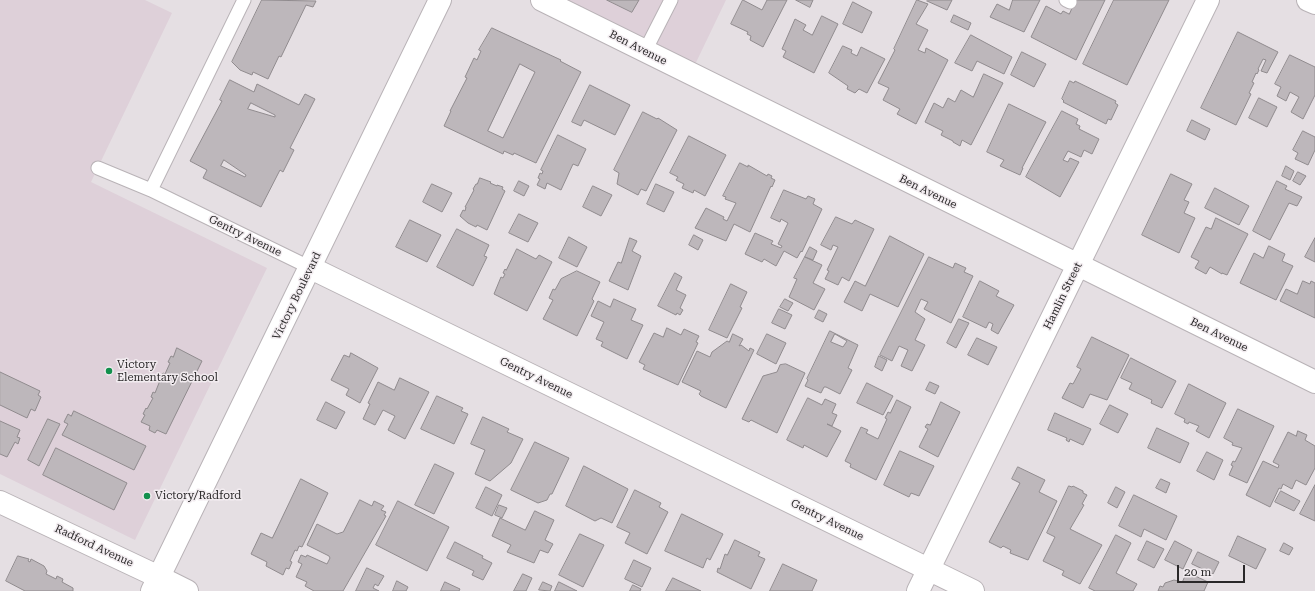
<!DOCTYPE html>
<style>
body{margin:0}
#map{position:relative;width:1315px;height:591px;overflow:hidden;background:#e5dfe3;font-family:"Roboto Serif",serif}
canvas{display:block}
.scale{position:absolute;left:1177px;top:565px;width:68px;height:18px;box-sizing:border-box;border:2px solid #2a2829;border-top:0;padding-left:5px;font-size:12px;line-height:14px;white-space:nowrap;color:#2a2829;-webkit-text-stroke:3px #f2ecf0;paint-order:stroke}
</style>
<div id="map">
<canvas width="1315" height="591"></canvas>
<div class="scale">20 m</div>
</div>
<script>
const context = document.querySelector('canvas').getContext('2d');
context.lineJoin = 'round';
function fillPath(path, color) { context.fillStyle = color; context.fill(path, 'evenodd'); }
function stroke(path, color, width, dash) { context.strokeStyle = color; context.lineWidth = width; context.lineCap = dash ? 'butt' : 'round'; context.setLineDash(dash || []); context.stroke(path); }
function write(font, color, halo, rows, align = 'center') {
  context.font = font + ' "Roboto Serif",serif'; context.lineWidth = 3; context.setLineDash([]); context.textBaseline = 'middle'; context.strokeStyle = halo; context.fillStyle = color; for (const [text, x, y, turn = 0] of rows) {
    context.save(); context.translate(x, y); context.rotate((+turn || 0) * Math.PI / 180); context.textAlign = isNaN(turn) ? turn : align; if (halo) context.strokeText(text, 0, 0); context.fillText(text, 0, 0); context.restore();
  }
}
const built = new Path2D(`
 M0 0H145L172 13 91 182 267 268 135 540 0 474Z
 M536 0H726L689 77Z`);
const building = new Path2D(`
 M262 0 316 1 313 7 306 5 281 57 279 56 268 79 253 72 252 75 240 70 232 62Z
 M607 0H639L632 12Z
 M743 0 762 10 767 0H787L763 47 750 40 751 36 747 34 748 32 731 24Z
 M796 0H813L810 7Z
 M917 0 928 4 916 24 928 30 918 50 925 53 926 48 948 60 916 124 897 114 900 109 883 100 889 88 878 83 895 50 894 49Z
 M928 0H952L947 10 927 1Z
 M1013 0H1040L1024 32 990 17 997 4 1009 10Z
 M1076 0H1105L1076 60 1031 37 1046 6 1061 14 1063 11 1069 14Z
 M1114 0H1169L1127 85 1083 64Z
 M853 2 872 12 862 33 843 24Z
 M954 15 971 23 968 30 951 22Z
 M822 16 838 24 814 73 783 57 786 51 782 49 795 19 806 25 803 30 812 35Z
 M492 28 561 60 560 61 581 72 536 163 514 153 513 155 504 151 503 154 444 126 451 111H450L467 78 465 77 474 58 477 60 481 51 479 50ZM520 64 535 72 503 138 488 131Z
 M1238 32 1278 52 1267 73 1261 71 1266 60 1263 59 1258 69 1259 70 1257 74 1256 73 1252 82 1254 83 1249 93 1251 94 1236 125 1201 108Z
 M971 35 1012 57 1004 74 977 61 972 71 955 63Z
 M843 46 852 50 851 53 857 56 861 47 885 59 867 93 859 89 855 93 847 89 848 86 829 73Z
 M1022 52 1046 64 1034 87 1011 75Z
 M1290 55 1315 67V95L1303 119 1291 112 1299 97 1290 92 1286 101 1277 96 1281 87 1275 84Z
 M984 74 1003 83 971 145 962 140 960 146 953 142V141L941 135 943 131 925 122 934 103 943 108 948 98 955 102 961 90 973 97Z
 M230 80 254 92 257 84 299 105 305 94 315 99 290 148 294 150 283 172 280 170 261 207 203 178 207 170 190 161 222 101 220 100ZM251 103 275 115V117L248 109ZM224 160 246 175 245 177 221 166Z
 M1070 81 1074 83 1075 81 1116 101 1115 103 1118 105 1111 120 1108 119 1106 124 1063 102 1064 101 1062 99Z
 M590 85 630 105 615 135 584 120 581 126 572 122Z
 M1259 98 1277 107 1267 127 1249 118Z
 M1009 104 1046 122 1022 168H1023L1020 175 1000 166 1004 160 987 152Z
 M1062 111 1078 119 1076 124 1080 126 1079 129 1099 139 1092 154 1084 150 1081 157 1068 151 1063 160 1068 162 1070 158 1079 162 1060 197 1026 177Z
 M643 112 657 119 658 118 677 130 646 191 641 189 638 195 617 184 619 173 614 170Z
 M1192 120 1210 129 1205 140 1187 131Z
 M1303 131 1315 137V150L1308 165 1295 159 1298 153 1293 150Z
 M558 135 586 149 578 166 573 164 561 190 547 183 545 189 537 185 540 179 538 178 540 173 542 174 543 171 541 170Z
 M689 136 726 155 705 196 694 190 693 193 682 188 684 184 676 180 678 177 670 173Z
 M740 163 748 167V165L767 176 768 174 772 176 771 178 775 180 772 187 771 186 750 232 734 224 726 241 695 228 706 208 724 217 723 219 727 221 736 203 725 199 726 197 723 196Z
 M1286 166 1294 171 1290 180 1282 176Z
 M1298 172 1306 176 1300 185 1293 181Z
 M1171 174 1192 184 1184 200 1189 202 1184 213 1195 218 1179 253 1142 235Z
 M480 178 491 182 490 183 497 186V185L503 187 502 189 505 191 487 230 477 225 476 227 468 223 460 216 463 210 465 211 466 207H465L474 190 473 189 476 184H477Z
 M519 181 529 186 524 196 514 191Z
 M1277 181 1287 186 1285 189 1302 197 1297 206 1289 203 1270 240 1253 231Z
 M432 184 452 193 442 212 423 202Z
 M656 184 674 192 664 212 647 204Z
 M593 186 612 195 601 216 583 207Z
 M1215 188 1249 206 1239 225 1205 208Z
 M784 190 806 199 808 196 815 199 813 204 822 209 802 252 801 251 797 258 784 251 776 266 764 259 762 262 745 254 755 233 773 241 771 244 781 248 782 246 778 244 788 223 781 219 780 222 771 218Z
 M519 214 538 223 528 242 509 233Z
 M836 217 852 224 855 220 874 229 849 281 842 277 838 285 825 279 829 271 827 270 838 247 833 245 831 250 821 245Z
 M1216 218 1248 234 1227 275 1222 273V274L1210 267 1206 274 1195 268 1199 261 1191 257 1206 227 1211 229Z
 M410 220 441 235 427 262 396 247Z
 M457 229 489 245 484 256 487 257 473 286 437 267Z
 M694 235 703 240 698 250 689 245Z
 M890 236 924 254 898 307 870 294 862 311 844 302 855 281 865 286Z
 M569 237 587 247 577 267 559 258Z
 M630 238 637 241 632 251 641 256 628 290 609 281 618 262 621 263Z
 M1315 238V262L1305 257Z
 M1269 246 1285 254 1282 261 1293 266 1276 300 1240 283 1254 253 1263 258Z
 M810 247 817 251 813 260 805 257Z
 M517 249 536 259 539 255 552 262 527 311 494 294 501 277 503 278 505 274 503 273 505 269 506 270Z
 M805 257 822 265 813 283 825 289 814 310 789 297 797 279 794 278Z
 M929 257 953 268 955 263 966 268 964 272 973 276 951 323 924 309 928 302 921 299 915 312 925 319 915 340 925 345 912 371 901 366 908 350 899 346 892 361 880 355Z
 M577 271 600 282 592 299 594 301 577 336 543 319 553 300 549 298 553 289 555 290 561 279Z
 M675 273 682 277 676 290 686 295 680 308 683 310 680 315 677 313 676 315 658 306Z
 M980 281 999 291 996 296 1014 305 998 334 991 330 993 324 989 322 986 328 963 317Z
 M1303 281 1310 284 1311 281 1315 283V318L1280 301 1286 289 1297 294Z
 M731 284 747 292 740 307 742 308 727 338 709 330Z
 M614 299 636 309 631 320 643 325 627 359 601 346 603 342 596 339 604 322 591 316 598 301 610 307Z
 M785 299 793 303 788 311 780 307Z
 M779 309 792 315 785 329 772 323Z
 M819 310 827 314 823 322 815 318Z
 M959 319 969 323 956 348 947 343Z
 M667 328 681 335 684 329 699 336 696 342 698 343 678 385 643 369 645 365 639 362 654 333 663 337Z
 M830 331 858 345 848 368 852 370 840 394 826 387H824L821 393 805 386 808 380 807 379ZM835 334 847 341 843 347 831 342Z
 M733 334 743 339 739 346 741 345 749 351 750 348 754 350 726 408 701 396 699 394 701 391 682 382 697 351 710 357 712 352 727 341 729 342Z
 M767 334 786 343 776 364 757 354Z
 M1092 337 1129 355 1107 400 1090 394 1083 408 1062 398 1070 383 1073 384 1081 369 1077 367Z
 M977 338 997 347 988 365 968 355Z
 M177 348 202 361 166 434 157 430 155 433 149 430 150 426 141 422 145 415 143 414 146 408 147 409 153 398 151 397 153 392 155 393 163 373 165 374 170 363 168 362 171 356 173 357Z
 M351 353 378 368 360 403 346 395 349 389 331 380 344 355 349 357Z
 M879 356 887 360 882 371 875 367Z
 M1131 358 1176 381 1162 408 1151 403 1152 400 1129 389 1132 383 1121 378Z
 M786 364 805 373 777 433 751 420 749 422 742 419 763 376 777 372 780 365Z
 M0 372 40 391 38 395 41 397 35 411 31 409 27 418 0 405Z
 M400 378 429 392 405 439 388 430 395 416 383 410 375 425 363 419 370 404 368 403 378 382 394 390Z
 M930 382 939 386 935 394 926 390Z
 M867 383 893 396 883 415 857 403Z
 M1189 384 1226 403 1209 438 1196 431 1199 426 1189 422 1188 424 1184 422 1185 419 1175 414Z
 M437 396 463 408 461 411 468 414 454 444 421 429Z
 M808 398 822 405 825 399 836 404 832 413 837 415 832 426 827 424 841 431 827 457 804 445 803 448 787 440Z
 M897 400 911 407 876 480 850 467 851 464 845 461 861 427 868 430 866 433 878 439 887 419 885 418 888 412 890 413Z
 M326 402 345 412 336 429 317 420Z
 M941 402 960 412 938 457 919 447 928 429 925 427 927 424 930 425Z
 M1110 405 1128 414 1118 433 1100 424Z
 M1238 409 1274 426 1247 483 1229 475 1233 466 1231 465 1233 461 1235 462 1242 448 1232 445 1233 443 1224 438Z
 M74 411 146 446 134 470 62 435 68 424 64 422 68 414 71 416Z
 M1055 413 1091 429 1083 445 1070 439 1069 442 1066 440 1067 438 1048 430Z
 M483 417 509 429 507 432 523 439 511 463 490 481 475 474 485 450 471 444Z
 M48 419 60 424 39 466 28 460Z
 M0 421 20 430 17 437 20 438 18 444 15 442 7 457 0 454Z
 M1157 428 1189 443 1180 463 1148 448Z
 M1298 431 1307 435 1305 440 1315 446V468L1306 485 1296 480 1292 489 1283 484 1281 489 1279 488 1270 507 1246 495 1263 461 1278 468 1279 465 1273 462 1288 432 1296 436Z
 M535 442 569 458 552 494H550L547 500 538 503 511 490Z
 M56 448 127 483 114 510 43 475Z
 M900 451 934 466 919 496 911 493 909 497 884 485Z
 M1207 452 1223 460 1214 480 1197 471Z
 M435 464 454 473 434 514 415 505Z
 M584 466 628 489 612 523 601 518 595 521 566 506Z
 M1018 467 1045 480 1039 492 1057 501 1028 560 1010 553 1011 550 1003 546 1001 548 989 542 1020 483 1012 479Z
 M301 479 328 493 302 547 299 546 297 551 295 550 290 561 292 562 289 569 286 568 283 575 266 566 267 562 251 554 261 533 272 538Z
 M1161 479 1170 483 1166 493 1156 488Z
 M1315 485V521L1300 514Z
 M1069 486 1072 487 1073 486 1083 491V493L1087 495 1082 504 1084 505 1070 529 1102 545 1080 584 1062 575 1064 571 1043 561 1055 537 1047 533Z
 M486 487 502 495 492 516 476 508Z
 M1116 487 1125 492 1117 508 1108 503Z
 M635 490 661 503 659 507 668 512 647 554 625 543 630 533 617 527Z
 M1281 491 1300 501 1294 511 1275 502Z
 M1134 495 1177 516 1166 540 1144 529 1141 537 1119 526Z
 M360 500 372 506 374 501 384 506 381 510 386 512 384 515 386 516 343 591H314L305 586 307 582 296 577 302 564 298 562 301 555 306 557 307 555 327 564 330 558 329 556 307 545 317 524 337 534 343 532Z
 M398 501 449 527 427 571 376 545Z
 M499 505 507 508 502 518 495 515Z
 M535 511 554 520 545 540 553 544 548 553 540 550 534 563 507 552 511 545 492 536 500 518 525 530Z
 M682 514 723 534 710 560 707 558 703 568 665 551Z
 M580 534 604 545 583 587 559 575Z
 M1116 535 1131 543 1116 573 1137 584 1133 591H1095L1089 588Z
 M1238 536 1266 549 1256 569 1229 556Z
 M735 540 760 552 758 556 765 559 751 589 717 572 718 568 720 569 725 554 727 555Z
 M1147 541 1164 549 1154 568 1138 560Z
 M1175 541 1192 550 1183 569 1165 560Z
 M455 542 483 556 482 558 492 563 483 580 472 575 474 571 447 558Z
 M1284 543 1293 548 1289 555 1280 551Z
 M1198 552 1219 562 1213 574 1192 564Z
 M18 556 29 559 28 561 30 562 31 559 44 566 47 571 46 574 56 579 57 576 63 579 62 582 73 588V591H25L6 581Z
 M634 560 651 568 642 587 625 579Z
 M783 564 817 580 812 591H770Z
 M367 568 384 576 378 586 375 584 373 588 379 591H356Z
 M1187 572 1208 582 1204 591H1158L1160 586 1163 587 1165 583 1174 580 1182 582Z
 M523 574 532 578 526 591H514Z
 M673 578 701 591H666Z
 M397 581 408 587 406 591H393Z
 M445 582 460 589 459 591H441Z
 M543 582 552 586 550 591 539 590Z
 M559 582 577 591H555Z
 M633 585 641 589 640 591H630Z`);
const lane = new Path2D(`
 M1066 0 1070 2
 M645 51 671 0
 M98 168 151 190 311 268
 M151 190 244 0`);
const street = new Path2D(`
 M542 0 1315 382
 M1308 0 1315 3
 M311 268 973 591
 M159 577 187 591
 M918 591 1208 0`);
const secondary = new Path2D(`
 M0 502 159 577
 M152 591 440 0`);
const markers = [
 [109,371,4,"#12904d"],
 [147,496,4,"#12904d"]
];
const streetNames = [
 ["Ben Avenue",638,48,27],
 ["Ben Avenue",928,192,26],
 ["Gentry Avenue",245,236,26],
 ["Victory Boulevard",297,296,-64],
 ["Hamlin Street",1063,296,-64],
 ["Ben Avenue",1219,335,26],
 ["Gentry Avenue",536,378,26],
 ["Gentry Avenue",827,520,26],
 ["Radford Avenue",94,546,25]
];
const poiNames = [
 ["Victory",117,365],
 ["Elementary School",117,378],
 ["Victory/Radford",155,496]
];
fillPath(built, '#ded0d9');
fillPath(building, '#bdb7bb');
stroke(building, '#908b8e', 1);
stroke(lane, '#b9b3b7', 15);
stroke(street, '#b9b3b7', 24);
stroke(secondary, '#b9b3b7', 24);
stroke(lane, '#fff', 13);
stroke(street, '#fff', 22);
stroke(secondary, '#fff', 22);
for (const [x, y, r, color] of markers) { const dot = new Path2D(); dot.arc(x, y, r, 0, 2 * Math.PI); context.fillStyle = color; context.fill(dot); stroke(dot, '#f2ecf0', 1.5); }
write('11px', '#2a2829', '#f2ecf0', streetNames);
write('11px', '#2a2829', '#f2ecf0', poiNames, 'left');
</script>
